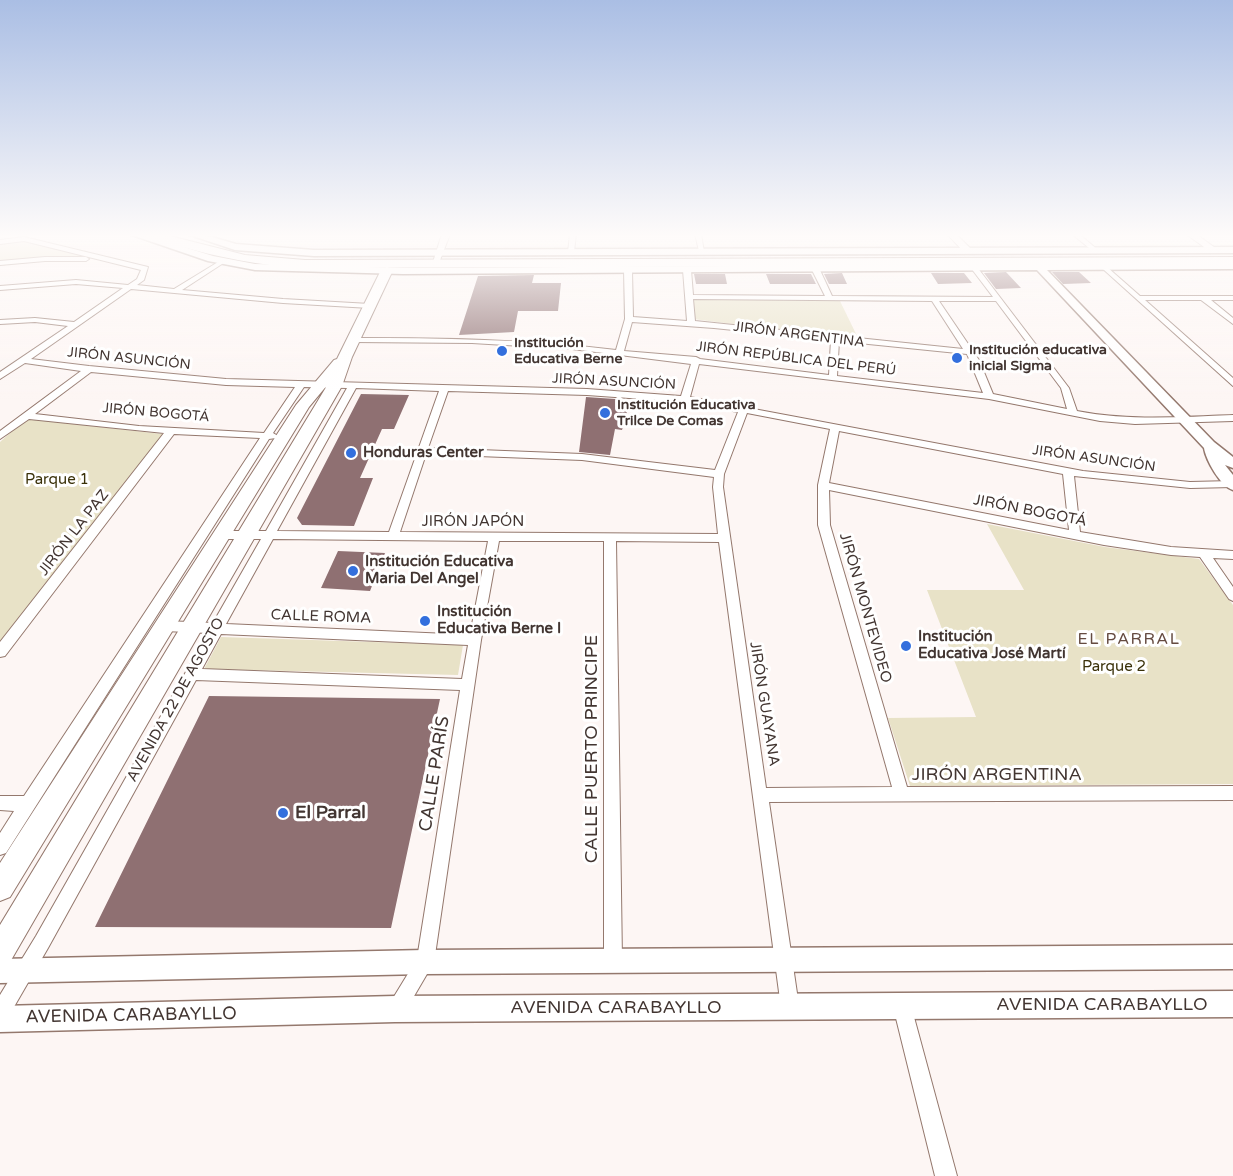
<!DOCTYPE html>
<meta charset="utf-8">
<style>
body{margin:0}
canvas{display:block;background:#fdf6f4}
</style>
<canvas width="1233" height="1176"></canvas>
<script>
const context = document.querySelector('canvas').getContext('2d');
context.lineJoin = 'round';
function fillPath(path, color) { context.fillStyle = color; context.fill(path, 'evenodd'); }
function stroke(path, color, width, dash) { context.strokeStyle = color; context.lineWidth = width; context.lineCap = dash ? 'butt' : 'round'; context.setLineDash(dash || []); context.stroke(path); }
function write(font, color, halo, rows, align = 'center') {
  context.font = font + ' "Varela Round",sans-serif'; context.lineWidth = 6; context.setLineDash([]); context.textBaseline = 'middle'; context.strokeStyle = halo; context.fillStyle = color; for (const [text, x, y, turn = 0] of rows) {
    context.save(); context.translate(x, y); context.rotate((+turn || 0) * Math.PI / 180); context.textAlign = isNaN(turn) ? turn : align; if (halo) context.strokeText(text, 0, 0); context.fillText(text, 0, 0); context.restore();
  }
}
const green = new Path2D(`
 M23 241 97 258 47 257 0 262V243Z
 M694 299 840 301 859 340 693 319Z
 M29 419 162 434 164 438 0 643V442L22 422Z
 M987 524 1105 547 1199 559 1233 605V784L910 786 888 718 976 717 927 590H1024Z
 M221 637 463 645 458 675 204 669Z`);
const building = new Path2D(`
 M1006 272 1021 288 996 289 984 273Z
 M1052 272H1079L1091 283 1063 284Z
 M842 273 847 284H829L824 274Z
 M931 273H964L972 283 938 284Z
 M694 274H725L727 284H696Z
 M766 274H811L816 284H770Z
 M534 275 532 283H561L558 311H518L514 332 459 335 478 276Z
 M361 394 409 395 394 429H382L360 478H373L354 526 302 525 297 518Z
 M586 397 630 400 622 430 615 429 610 455 579 452Z
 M338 551 385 553 370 591 321 588Z
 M209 696 440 699 391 928 95 927Z`);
const minor = new Path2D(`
 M570 234H576L574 252 571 254 568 252Z
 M695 234H701L704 252 699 251Z
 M1072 234H1079L1099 251 1094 252Z
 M24 237 148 267 144 280 137 285 174 289 223 259 226 261 225 262 182 290 283 299 370 304 374 306 370 308 283 303 131 289 31 359 89 366 226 379 587 389 681 396 691 364 572 349 472 343 353 342 349 340 353 338C441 338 528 339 616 350L625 319 624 270 628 268 632 270 633 317 687 321 683 270 687 268 691 270 693 295 825 296 811 268 815 266 819 268 832 296 993 297 971 268 977 267 1069 388 1077 411C1129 421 1180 417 1233 415V421L1135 424 1100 421 989 399 699 364 690 397 1083 471 1190 482 1233 481V487L1190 488 1074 476 1080 532 1171 547 1233 551V559L1213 558 1233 587V601L1229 599 1200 557 1171 555 1104 545 829 490 830 525 907 787 1233 786V800L769 802 799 1007 797 1014 790 1016 783 1014 781 1007 719 542 616 541 622 961 619 967 613 970 607 967 604 961V541H499L481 640 434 962 403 1015 396 1017 389 1015 387 1008 417 959 460 690 196 680 48 948 7 1019 0 1021V995L36 936 208 633 165 631 161 630 159 626 161 622 165 621 213 623 261 539H221L215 535 221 531H266L347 388 304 387 273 433 278 436 276 438 269 439 6 853 0 855V833L14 811 0 810V796H24L260 438 174 434 5 656 0 657V642L164 433 29 419 0 439V431L81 371 25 363 0 379V372L68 326 35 322 0 324V320L35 318 74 322 123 288 76 284 0 290V286L76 280 128 285 137 279 141 270 24 241 0 244V240ZM693 299 932 301 963 349 695 321ZM939 301H996L1061 388 1067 409 993 394 979 360ZM632 322 714 328 831 340 829 375 700 359 696 357 624 351ZM839 341 967 354 983 393 837 376ZM91 372 226 385 295 387 264 433 139 426 35 414ZM356 388 439 391 389 532 277 531ZM448 391 587 395 685 402 738 412 715 470 582 454 428 448ZM747 413 830 429 818 485V525L892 787 766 788 723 487 724 474ZM839 431 1063 474 1069 530 829 483ZM426 454 582 460 714 477 713 487 718 534 400 532ZM273 539 488 541 470 635 226 624ZM221 634 468 645 462 679 202 669Z
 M45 257H86L89 259 86 261H45L0 265V261Z
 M1103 267H1107L1140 296H1233V300H1211L1233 318V324L1201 300H1145L1233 378V386L1103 269Z
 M902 997 909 999 911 1006 957 1176H935L893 1006 895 999Z`);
const tertiary = new Path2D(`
 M442 234H450L439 263 432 265Z
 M947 234H956L971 249V253H965Z
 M1186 234H1196L1218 250 1211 252Z`);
const secondary = new Path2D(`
 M129 234H142L213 256 255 264 403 268 1233 263V269L1047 270 1214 442 1233 457V468L1225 465 1233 475V490C1220 486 1206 460 1204 448L1037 270 403 274 255 270 208 261Z
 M187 234H201L236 244 314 250 1233 247V253L314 256 235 250Z
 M1233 945V969L425 974 0 983V959L425 950Z
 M1233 991V1017L395 1022 0 1032V1006L395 996Z`);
const primary = new Path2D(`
 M387 267 393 270 352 357 342 386 10 962 0 966V925L328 384 309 407 10 897 0 901V863L296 405 334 360 337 359 381 270Z`);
const trunk = new Path2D(`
 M144 234H162L245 255 305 260 1233 257V265L305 268C260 266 218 257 175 245 165 242 152 240 144 234Z`);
const markers = [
 [502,351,6,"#336fdd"],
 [957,358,6,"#336fdd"],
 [605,413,6,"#336fdd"],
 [351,453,6,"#336fdd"],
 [353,571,6,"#336fdd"],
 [425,621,6,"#336fdd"],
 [906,646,6,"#336fdd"],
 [283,813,6,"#336fdd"]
];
const farStreetnames = [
 ["JIRÓN ARGENTINA",799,335,7],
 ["JIRÓN ASUNCIÓN",129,359,6],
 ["JIRÓN REPÚBLICA DEL PERÚ",796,359,7],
 ["JIRÓN ASUNCIÓN",614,382,3],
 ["JIRÓN BOGOTÁ",156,413,5],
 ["JIRÓN ASUNCIÓN",1094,459,8]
];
const farPoinames = [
 ["Institución",514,343],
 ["Educativa Berne",514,359],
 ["Institución educativa",969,350],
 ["inicial Sigma",969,366],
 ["Institución Educativa",617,405],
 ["Trilce De Comas",617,421]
];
const poiNames = [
 ["Honduras Center",363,453],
 ["Institución Educativa",365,562],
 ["Maria Del Angel",365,579],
 ["Institución",437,612],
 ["Educativa Berne I",437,629],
 ["Institución",918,637],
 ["Educativa José Martí",918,654]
];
const parkNames = [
 ["Parque 1",57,480],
 ["Parque 2",1114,667]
];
const streetNames = [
 ["JIRÓN BOGOTÁ",1030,511,11],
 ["JIRÓN JAPÓN",473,522],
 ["JIRÓN LA PAZ",74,533,-52],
 ["JIRÓN MONTEVIDEO",865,608,74],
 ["CALLE ROMA",321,617,2],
 ["AVENIDA 22 DE AGOSTO",176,700,-61],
 ["JIRÓN GUAYANA",764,704,81]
];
const neighbourhoodNames = [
 ["EL PARRAL",1129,640]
];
const nearStreetnames = [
 ["CALLE PUERTO PRINCIPE",592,749,-90],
 ["CALLE PARÍS",435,774,-81],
 ["JIRÓN ARGENTINA",997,775],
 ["AVENIDA CARABAYLLO",1102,1005],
 ["AVENIDA CARABAYLLO",616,1008],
 ["AVENIDA CARABAYLLO",131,1016,-1]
];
const nearPoinames = [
 ["El Parral",295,813]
];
fillPath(green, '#e8e2c7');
fillPath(building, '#8f7072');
stroke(minor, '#94786d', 2);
stroke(tertiary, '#94786d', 2);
stroke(secondary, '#94786d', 3);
stroke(primary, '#94786d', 2);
stroke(trunk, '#94786d', 2);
fillPath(minor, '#fff');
fillPath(tertiary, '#fff');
fillPath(secondary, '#fff');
fillPath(primary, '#fff');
fillPath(trunk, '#fff');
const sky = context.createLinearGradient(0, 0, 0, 399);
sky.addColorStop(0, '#aabee4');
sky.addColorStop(0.59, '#fefbfa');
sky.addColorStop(1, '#fefbfa00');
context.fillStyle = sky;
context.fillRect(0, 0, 1233, 399);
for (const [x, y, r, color] of markers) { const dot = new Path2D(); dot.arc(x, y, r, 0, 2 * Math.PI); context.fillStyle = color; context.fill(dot); stroke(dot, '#fff', 2); }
write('14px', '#423531', '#fff', farStreetnames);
write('bold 14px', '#423531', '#fff', farPoinames, 'left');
write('bold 15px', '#423531', '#fff', poiNames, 'left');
write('15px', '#3a3109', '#fff', parkNames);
write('15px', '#423531', '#fff', streetNames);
context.letterSpacing = '1.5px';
write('16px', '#654b41', '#fff', neighbourhoodNames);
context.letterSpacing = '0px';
write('18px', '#423531', '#fff', nearStreetnames);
write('bold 18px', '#423531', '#fff', nearPoinames, 'left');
</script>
